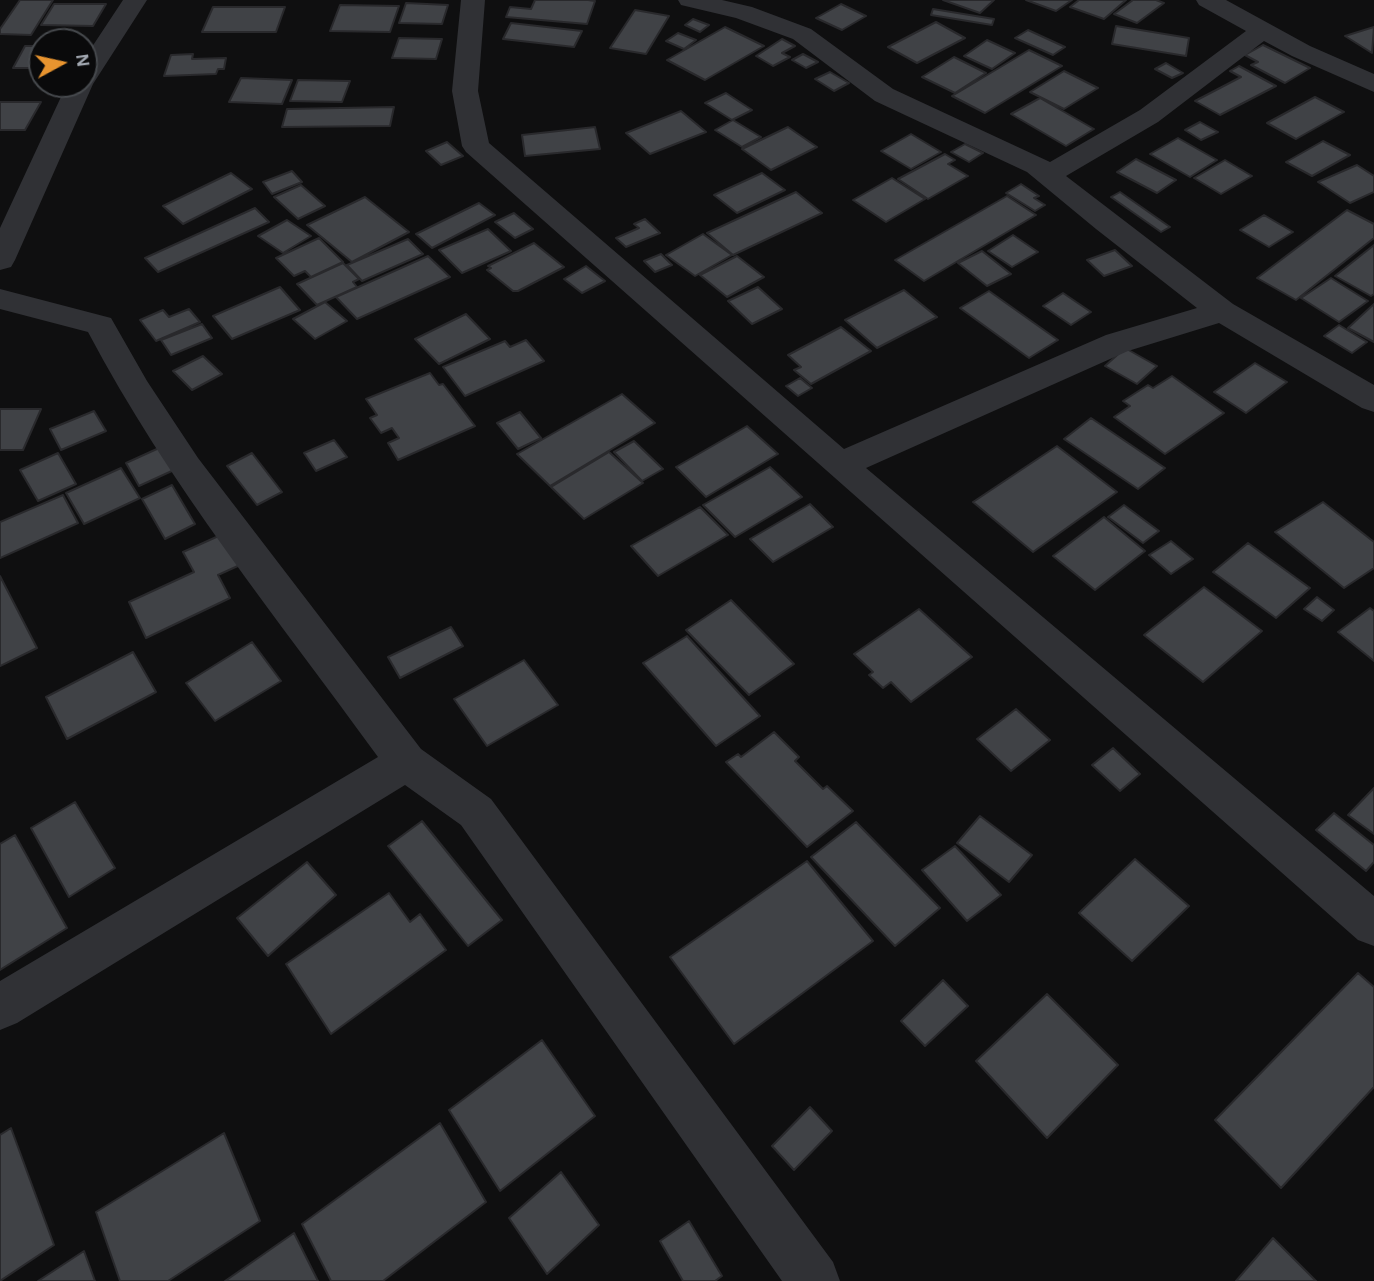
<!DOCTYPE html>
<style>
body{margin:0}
#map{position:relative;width:1374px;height:1281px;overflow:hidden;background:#0f0f10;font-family:"Alegreya Sans",sans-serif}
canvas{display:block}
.north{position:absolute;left:28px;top:28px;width:70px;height:70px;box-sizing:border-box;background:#0a0a0b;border:2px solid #46494d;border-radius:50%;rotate:82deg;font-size:19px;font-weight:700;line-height:28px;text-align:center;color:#a1a7b0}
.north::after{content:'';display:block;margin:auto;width:24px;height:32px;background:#e8942f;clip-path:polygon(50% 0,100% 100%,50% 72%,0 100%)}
</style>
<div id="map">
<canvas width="1374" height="1281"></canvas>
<div class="north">N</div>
</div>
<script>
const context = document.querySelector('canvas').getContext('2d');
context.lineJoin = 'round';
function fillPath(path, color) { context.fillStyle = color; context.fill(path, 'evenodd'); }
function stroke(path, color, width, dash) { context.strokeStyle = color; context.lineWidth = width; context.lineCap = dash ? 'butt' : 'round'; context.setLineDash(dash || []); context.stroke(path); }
const building = new Path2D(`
 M20 0H53L31 35 0 34V29Z
 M535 0H588L595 1 587 24 506 17 510 7 531 9Z
 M943 0H994L980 13Z
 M1026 0H1072L1056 11Z
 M1079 0H1126L1104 19 1070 7Z
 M1133 0H1156L1164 3 1137 23 1114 14Z
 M406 3 448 5 442 24 399 23Z
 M54 4H106L93 26 41 25Z
 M841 4 866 16 842 30 816 18Z
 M340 5 399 6 390 32 330 31Z
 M213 7H285L276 32H202Z
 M933 9 994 19 992 25 931 15Z
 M635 10 669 16 646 54 610 48Z
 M693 19 709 25 700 32 685 25Z
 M936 22 965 38 917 63 888 47Z
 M511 23 582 31 574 47 503 39Z
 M1116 26 1189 38 1186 56 1112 44Z
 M725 27 764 46 705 80 667 60Z
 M1374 27 1372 53 1345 36Z
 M1028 30 1065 47 1053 55 1015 38Z
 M678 33 696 40 684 49 666 41Z
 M399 38 442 39 436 59 392 58Z
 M782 39 795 46 782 53 790 57 773 66 756 56Z
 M987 40 1015 53 992 69 964 56Z
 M1263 45 1310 68 1285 83 1251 65 1258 62 1245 55Z
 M25 46H42V68H13Z
 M1029 50 1062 66 985 113 952 96Z
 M193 54 192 59 226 58 224 69H218L216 74 164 76 171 55Z
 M803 54 818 62 806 68 792 60Z
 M954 57 986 73 955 93 922 77Z
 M1166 63 1183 73 1172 78 1155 69Z
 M1239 66 1276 86 1220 115 1195 101 1241 77 1230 71Z
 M1064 71 1098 88 1064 109 1030 92Z
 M830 72 849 83 834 91 815 79Z
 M241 78 292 80 282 104 229 102Z
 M298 80 350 81 342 102 290 101Z
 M726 93 752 110 732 120 705 103Z
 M1315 97 1344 112 1296 139 1267 123Z
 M1040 98 1094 129 1066 146 1011 114Z
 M0 102H41L25 130H0Z
 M394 107 390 126 282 127 287 109Z
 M681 111 706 132 650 154 626 133Z
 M733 120 761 137 742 147 715 130Z
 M1200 122 1218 132 1201 140 1185 130Z
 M595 127 600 149 525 156 522 135Z
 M788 127 817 147 771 170 742 149Z
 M911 134 941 152 911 169 881 151Z
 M1178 138 1217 160 1190 177 1150 154Z
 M1323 141 1350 155 1312 176 1286 162Z
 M447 142 463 156 441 165 426 151Z
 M965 144 983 153 969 162 951 152Z
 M945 154 955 160 948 164 968 176 928 199 898 179Z
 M1136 159 1176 180 1157 193 1117 172Z
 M1225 160 1252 176 1221 194 1194 178Z
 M1357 165 1374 176V192L1350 203 1318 182Z
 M292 171 302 182 272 194 263 182Z
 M231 173 252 189 183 224 163 206Z
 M762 173 785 190 737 213 714 195Z
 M892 178 925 199 886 222 853 200Z
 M1021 184 1039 196 1034 198 1045 205 1035 211 1006 193Z
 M301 185 325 206 298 219 274 197Z
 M796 192 822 213 733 255 707 233Z
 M1120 192 1170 227 1161 232 1111 197Z
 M1007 196 1036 215 924 281 895 260Z
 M365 197 409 232 352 262 307 225Z
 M479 203 495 215 432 248 416 234Z
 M255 208 269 222 158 272 145 258Z
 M1347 210 1374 224V238L1296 300 1257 278Z
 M514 213 533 229 515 238 495 222Z
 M1264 215 1293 232 1269 247 1240 230Z
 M645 219 660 233 626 247 616 238 639 228 634 224Z
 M287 220 311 236 283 253 258 236Z
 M488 229 511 251 462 273 439 250Z
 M703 234 732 255 695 276 666 255Z
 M1013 235 1038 252 1012 267 988 251Z
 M319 238 343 262 311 277 305 271 294 276 276 258Z
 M408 239 423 254 362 281 347 265Z
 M534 243 564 267 518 291H513L487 270 491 268 488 266Z
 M1374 245V294L1371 296 1335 276Z
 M1115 250 1132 266 1104 276 1087 260Z
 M982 251 1011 274 987 286 958 263Z
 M661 254 672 265 655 272 644 261Z
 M428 256 450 277 357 319 336 297Z
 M737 256 764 277 727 297 700 275Z
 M343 263 359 279 353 282 357 287 317 305 297 284Z
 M586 266 605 281 582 293 564 279Z
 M1331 278 1368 301 1339 322 1301 298Z
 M280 287 300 310 232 339 213 316Z
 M758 287 782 309 752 324 728 301Z
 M904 290 937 317 877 348 845 320Z
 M989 291 1058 340 1029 358 960 308Z
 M1063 293 1091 312 1071 325 1043 306Z
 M325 302 347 321 315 339 293 319Z
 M1374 304V342L1348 328Z
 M189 309 200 322 156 341 140 320 163 310 169 317Z
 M466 314 490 339 439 364 415 339Z
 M202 324 212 338 171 355 161 340Z
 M1339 325 1367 342 1352 353 1324 336Z
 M841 327 871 351 811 384 794 370 801 367 788 355Z
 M526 340 544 361 465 396 443 367 505 341 510 347Z
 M1125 348 1157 366 1137 384 1105 366Z
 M203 356 222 374 192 390 173 371Z
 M1255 363 1287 382 1246 413 1214 392Z
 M430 373 439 385 443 384 475 426 398 460 388 443 399 438 392 428 381 433 370 418 377 415 366 399Z
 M1172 376 1224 413 1165 454 1114 417 1130 406 1123 401 1148 385 1153 388Z
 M800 378 812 388 798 396 786 386Z
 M622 394 655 423 550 486 517 454Z
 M0 409H41L23 450H0Z
 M94 411 106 431 61 450 50 429Z
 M520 412 541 438 518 449 497 423Z
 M1091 418 1165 468 1138 489 1064 439Z
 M747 426 778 454 706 497 676 467Z
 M334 440 347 457 316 471 304 453Z
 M634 441 663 469 642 481 614 452Z
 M1057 446 1117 492 1033 552 973 502Z
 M159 448 174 470 139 486 126 463Z
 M609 452 643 483 584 519 551 487Z
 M58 453 76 484 38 501 20 470Z
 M252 453 282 492 257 505 227 466Z
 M770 467 802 497 735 537 703 505Z
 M121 468 140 498 84 524 66 493Z
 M172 485 195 524 165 539 142 499Z
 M63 495 78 523 0 558V522Z
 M1323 502 1374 542V568L1344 588 1275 532Z
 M810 504 833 527 773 562 750 539Z
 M1124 505 1159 531 1143 543 1108 517Z
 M700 507 728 535 658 576 631 546Z
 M1104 517 1145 551 1095 590 1053 556Z
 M223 534 240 565 218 575 230 598 146 638 129 602 194 572 183 552Z
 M1171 541 1193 559 1171 574 1149 555Z
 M1248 543 1310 588 1276 618 1213 572Z
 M0 576 37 648 0 666Z
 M1204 587 1262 631 1203 682 1144 635Z
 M1317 597 1334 610 1322 621 1304 609Z
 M731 600 794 664 749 695 686 630Z
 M1370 608 1374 611V661L1338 632Z
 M919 609 972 657 911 702 891 682 883 688 869 675 873 672 854 654Z
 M451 627 463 646 400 678 388 657Z
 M687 636 760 716 716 746 643 663Z
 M252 642 281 681 215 721 186 683Z
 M133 652 156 692 67 739 46 697Z
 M524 660 558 705 487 746 454 699Z
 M1016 709 1050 740 1011 771 977 739Z
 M774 732 799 757 795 761 823 789 827 786 853 811 807 847 726 762 738 754 741 757Z
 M1113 748 1140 774 1120 791 1092 765Z
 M1374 788V834L1348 815Z
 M75 802 115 868 69 897 31 828Z
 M1334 813 1374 845V862L1366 871 1316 830Z
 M980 816 1032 855 1009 882 957 843Z
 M422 821 502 920 468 946 388 846Z
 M856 822 940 908 895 946 811 857Z
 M15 835 67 928 0 970V844Z
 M955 846 1001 895 967 921 922 870Z
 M1135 859 1189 906 1132 961 1079 913Z
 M807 861 873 941 734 1044 670 957Z
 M307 862 336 895 268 956 237 918Z
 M389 893 410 922 420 914 446 950 331 1034 286 964Z
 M1358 973 1374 987V1087L1281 1188 1215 1120Z
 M943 980 968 1006 925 1046 901 1021Z
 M1047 994 1118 1065 1047 1138 976 1061Z
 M542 1040 595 1116 500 1191 449 1110Z
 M810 1107 832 1131 794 1170 772 1146Z
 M440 1123 486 1202 383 1281H331L302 1224Z
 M11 1128 54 1245 0 1281V1135Z
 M224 1133 260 1221 168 1281H120L96 1212Z
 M561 1172 599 1225 547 1274 509 1218Z
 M689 1221 722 1276 715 1281H683L660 1241Z
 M294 1233 318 1281H225Z
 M1273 1238 1316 1281H1236Z
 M84 1251 95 1281H38Z`);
const minor = new Path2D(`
 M123 0H147L93 84 15 260 11 267 0 270V228L67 84H84V59Z
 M461 0H485L478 91 489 143 844 449 1106 335 1197 308 1096 229 1027 172 875 101 793 39 736 18 681 5 678 0H722L752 7 811 29 893 89 1050 162 1140 110 1246 31 1199 5 1196 0H1226L1310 46 1374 74V92L1292 56 1264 41 1158 122 1066 176 1233 304 1374 385V412L1362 408 1219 323 1128 351 866 468 1374 896V946L1358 940 466 152 462 146 452 91Z
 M0 289 111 318 147 381 198 458 421 749 491 799 833 1262 840 1281H782L461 825 405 785 17 1023 0 1030V981L378 757C278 619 168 484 88 332L0 309Z`);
fillPath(building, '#404246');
stroke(building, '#29292c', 2);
fillPath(minor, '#303135');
</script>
